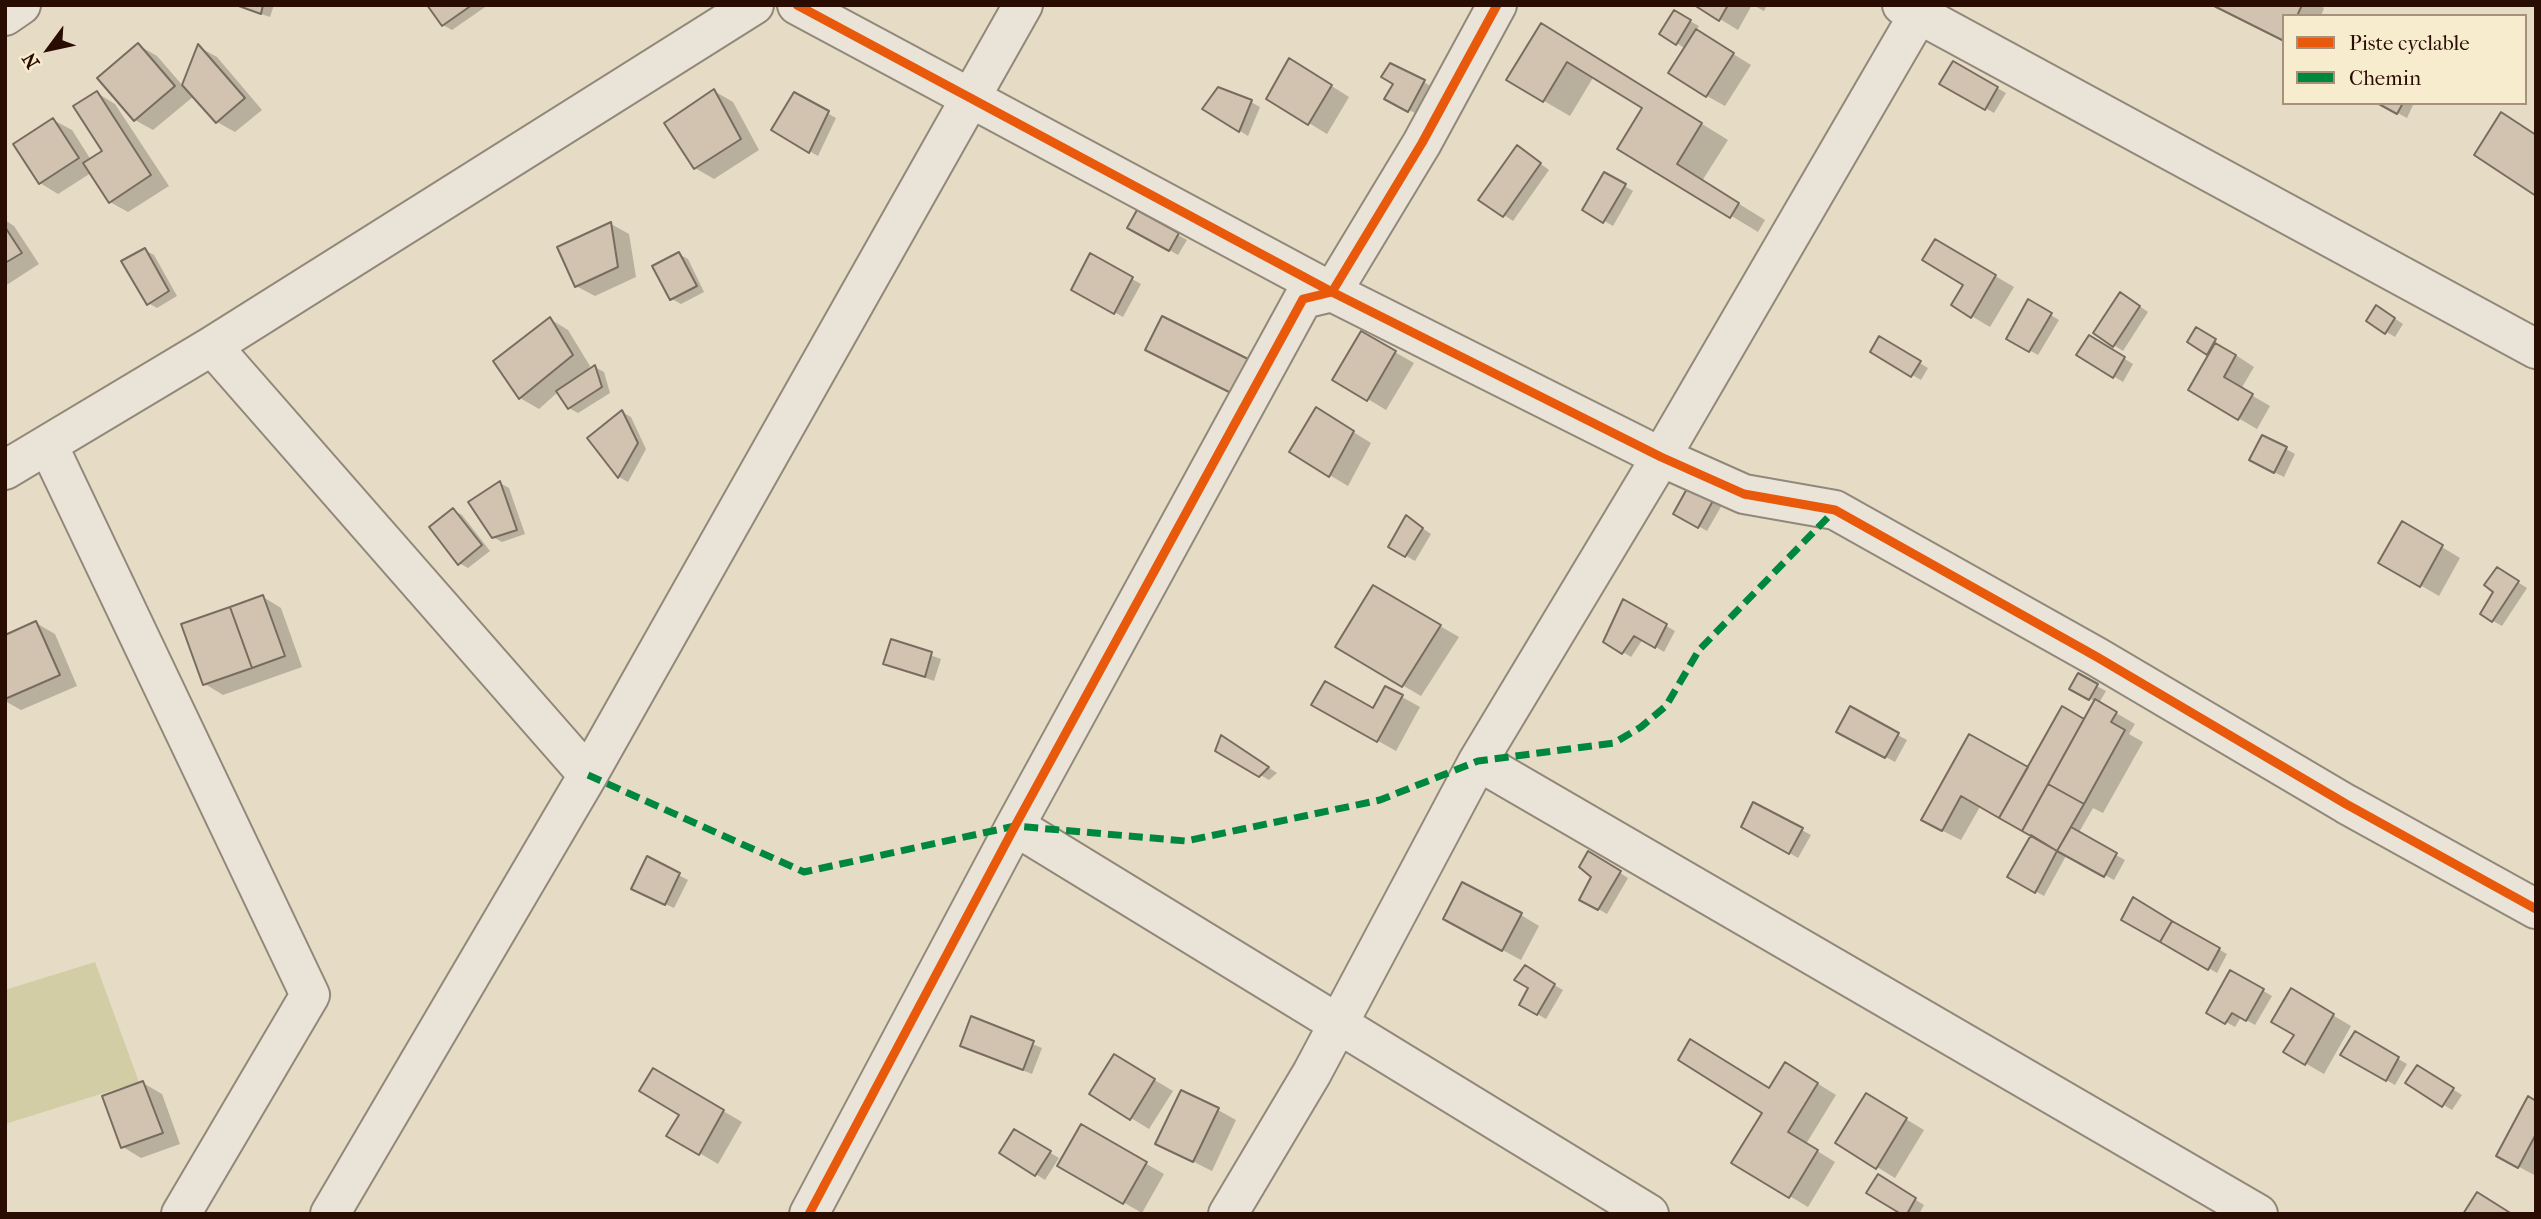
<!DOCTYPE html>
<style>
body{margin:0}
#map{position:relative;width:2541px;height:1219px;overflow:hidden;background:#e6dbc4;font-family:"IM FELL French Canon",serif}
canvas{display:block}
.frame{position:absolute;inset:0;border:7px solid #290c02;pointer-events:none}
.legend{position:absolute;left:2282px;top:14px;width:245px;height:91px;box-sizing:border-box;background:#f8eccf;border:2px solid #a5927d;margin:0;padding:9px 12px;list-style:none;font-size:21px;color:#290c02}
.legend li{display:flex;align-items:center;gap:14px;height:35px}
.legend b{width:35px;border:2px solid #a5927d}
.north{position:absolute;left:14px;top:14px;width:70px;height:70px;-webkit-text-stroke:5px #f8eccf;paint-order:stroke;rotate:237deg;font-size:19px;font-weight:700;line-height:28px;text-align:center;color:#290c02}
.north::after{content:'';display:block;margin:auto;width:24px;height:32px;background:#290c02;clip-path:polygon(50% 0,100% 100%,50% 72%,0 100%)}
</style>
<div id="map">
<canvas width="2541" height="1219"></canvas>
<div class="frame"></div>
<ul class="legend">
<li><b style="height:9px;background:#e8590c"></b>Piste cyclable</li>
<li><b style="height:9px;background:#00873e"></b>Chemin</li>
</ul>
<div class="north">N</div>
</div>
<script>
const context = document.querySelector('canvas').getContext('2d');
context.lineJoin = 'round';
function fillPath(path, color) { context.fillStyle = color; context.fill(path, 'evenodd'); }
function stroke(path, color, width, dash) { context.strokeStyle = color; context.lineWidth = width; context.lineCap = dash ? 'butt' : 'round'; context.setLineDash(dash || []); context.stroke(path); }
const green = new Path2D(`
 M95 962 139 1082 5 1124V990Z`);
const shadow = new Path2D(`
 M235 5H274L270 17Z
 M429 5H488L452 30 443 25Z
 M1697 5H1752L1738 30Z
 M1753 5H1767L1764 11Z
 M2213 5H2319L2324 8 2321 16H2284Z
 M1675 13 1699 26 1696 31 1751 65 1725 106 1707 96 1686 49 1662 34Z
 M1568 41 1728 140 1702 181 1765 220 1758 232 1619 148 1644 107 1594 76 1570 116 1544 101Z
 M138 45 157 56 183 86 199 47 217 57 262 110 235 132 217 122 194 96 153 130 135 120Z
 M1953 63 2006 93 1994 113 1942 83Z
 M1308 71 1349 97 1327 134 1309 123Z
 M1424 82 1432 87 1417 114 1387 99Z
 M714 91 733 102 759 150 714 179 695 168Z
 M97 93 115 104 169 186 128 212 110 202 91 173 58 194 40 183 53 120 72 130 91 160 105 151Z
 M795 95 836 118 818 156 773 129Z
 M1251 102 1260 107 1248 136 1204 108Z
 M2379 103H2414L2407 118Z
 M1526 153 1549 170 1513 221 1504 215Z
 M1605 174 1633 191 1613 226 1584 209Z
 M1137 212 1187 240 1178 255 1130 227Z
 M5 220 14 226 39 264 5 286Z
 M611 224 629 234 636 277 595 296 576 286Z
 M1935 241 2014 287 1990 327 1953 305 1966 285Z
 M145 250 154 255 177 296 157 308 148 303Z
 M679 254 688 259 704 292 681 304 672 299Z
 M1091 256 1141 284 1123 317 1073 289Z
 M2129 299 2148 312 2123 351 2095 333Z
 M2029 302 2059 320 2038 355 2008 338Z
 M2385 312 2403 324 2395 337 2368 321Z
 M550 319 568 330 590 366 583 375 595 367 604 372 610 393 578 413 569 408 558 392 539 409 520 398Z
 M2196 329 2254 367 2241 389 2270 406 2257 429 2190 390 2211 355 2189 342Z
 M1361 333 1414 363 1386 410 1335 379Z
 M2089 337 2133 364 2123 382 2079 355Z
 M1880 339 1928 368 1921 380 1872 352Z
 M622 412 631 417 646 449 628 482 619 477 590 439Z
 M1334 420 1371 443 1348 486 1291 452Z
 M2286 449 2295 454 2284 477 2260 465Z
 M500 483 509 488 525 534 502 542 493 537Z
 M1690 487 1722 505 1707 531 1675 513Z
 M453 510 462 515 490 551 468 568 459 563Z
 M1415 523 1431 534 1415 561 1391 547Z
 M2402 523 2460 558 2439 596 2380 562Z
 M2497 569 2527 588 2502 626 2493 621Z
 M1374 588 1459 637 1421 696 1337 647Z
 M263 597 281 608 302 667 223 695 205 684Z
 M1623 601 1675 631 1664 652 1643 639 1631 657 1605 641Z
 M36 623 55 634 77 686 21 710 5 701V637Z
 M892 641 941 659 934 681 885 663Z
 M2078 676 2106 691 2099 703 2135 724 2129 734 2143 742 2103 813 2093 808 2078 834 2125 860 2114 880 2067 854 2044 896 2010 877 2033 835 1981 805 1961 840 1941 830 1969 736 2028 769 2085 721 2096 702 2071 689Z
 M1386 688 1420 707 1396 751 1313 704 1374 711Z
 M1850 709 1907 740 1895 762 1839 731Z
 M1230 742 1277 773 1269 780 1217 750Z
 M1754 804 1811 835 1798 858 1743 826Z
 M1589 853 1628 878 1607 914 1581 899 1594 877Z
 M648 859 688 880 674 908 642 893Z
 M2133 900 2227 954 2217 973 2123 919Z
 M1521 915 1539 926 1521 960 1464 929Z
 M1525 968 1563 990 1546 1019 1521 1005 1530 987Z
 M2231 972 2272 996 2255 1025 2241 1017 2235 1027 2208 1012Z
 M2292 991 2351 1026 2324 1074 2286 1052 2296 1034Z
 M972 1019 1042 1048 1032 1074 971 1050Z
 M2355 1034 2407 1064 2395 1085 2343 1055Z
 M1133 1067 1173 1091 1149 1129 1131 1118Z
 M2417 1067 2462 1095 2452 1110 2408 1083Z
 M653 1070 742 1122 718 1164 669 1135 681 1114Z
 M1804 1075 1836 1095 1806 1144 1835 1162 1808 1207 1733 1162 1764 1112 1770 1090Z
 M143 1083 162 1094 180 1144 141 1158 123 1147Z
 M2536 1103V1176L2499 1156Z
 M1884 1106 1924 1130 1895 1178 1838 1143Z
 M1218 1110 1236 1120 1212 1171 1158 1144Z
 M1082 1127 1164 1174 1142 1213 1060 1166Z
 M1014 1131 1059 1158 1045 1180 1001 1152Z
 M1879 1177 1924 1205 1919 1214H1904Z`);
const building = new Path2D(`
 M236 5H263L261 14Z
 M427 5H472L442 26Z
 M1694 5H1728L1719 21Z
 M2212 5H2302L2297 16H2284V41Z
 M1674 10 1691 20 1676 45 1659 34Z
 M1541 23 1702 123 1677 164 1739 203 1730 218 1617 149 1642 108 1567 62 1543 102 1506 80Z
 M1696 29 1734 53 1706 97 1668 73Z
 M138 43 175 86 134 121 97 78Z
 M198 44 245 98 216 123 182 85Z
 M1289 58 1332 85 1308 125 1266 99Z
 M1953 61 1998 87 1985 110 1939 84Z
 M1390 63 1425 80 1408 112 1384 99 1393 84 1381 77Z
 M1218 87 1252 100 1239 132 1202 109Z
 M714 89 741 139 694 169 664 123Z
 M97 91 151 175 109 203 83 163 102 151 73 106Z
 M794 92 829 111 809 153 771 130Z
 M2377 103H2403L2397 114Z
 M2501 112 2536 135V196L2474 155Z
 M53 118 79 158 39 184 13 144Z
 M1517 145 1541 163 1503 217 1478 200Z
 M1604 172 1626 184 1603 223 1582 210Z
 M1137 210 1179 233 1169 251 1127 228Z
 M611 222 618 267 575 287 557 247Z
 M5 227 22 253 5 263Z
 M1935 239 1996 275 1971 318 1951 305 1963 285 1922 260Z
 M145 248 169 291 147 305 121 261Z
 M679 252 697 286 670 300 652 266Z
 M1090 253 1133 277 1114 314 1071 290Z
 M2120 292 2140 306 2113 347 2093 333Z
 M2028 299 2052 313 2029 352 2006 339Z
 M2376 305 2395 318 2385 334 2366 321Z
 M1162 316 1248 359 1231 393 1145 350Z
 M550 317 573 355 519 399 493 361Z
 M2196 327 2216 339 2207 355 2187 342Z
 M1361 331 1396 351 1367 401 1332 380Z
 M2089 335 2125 357 2113 378 2076 355Z
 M1879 336 1921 361 1911 377 1870 352Z
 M2215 343 2236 355 2224 377 2253 394 2238 420 2188 390Z
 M595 365 602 387 568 409 556 391Z
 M1316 407 1354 431 1329 477 1289 452Z
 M622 410 638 443 618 478 587 438Z
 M2262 435 2287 447 2274 473 2249 460Z
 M500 481 517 530 492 538 468 502Z
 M1689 485 1714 499 1698 528 1673 514Z
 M453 508 482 545 458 565 429 527Z
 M1406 515 1423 528 1405 557 1388 547Z
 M2402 521 2443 545 2420 587 2378 563Z
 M2497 567 2519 581 2492 622 2480 614 2493 592 2484 585Z
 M1373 585 1441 625 1402 687 1335 647Z
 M263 595 285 656 252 668 230 607Z
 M1623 599 1667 624 1655 648 1634 636 1622 654 1603 642Z
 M230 607 252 668 203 685 181 624Z
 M36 621 60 675 5 699V635Z
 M891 639 932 652 925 677 883 664Z
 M2078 673 2098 684 2089 700 2069 689Z
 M1325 681 1373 708 1385 686 1403 695 1377 742 1311 705Z
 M2095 699 2117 712 2111 722 2125 730 2084 804 2048 784Z
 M1850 706 1899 733 1885 758 1836 732Z
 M2062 706 2084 719 2022 831 1999 818Z
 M1969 734 2028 767 1999 818 1961 796 1942 831 1921 820Z
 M1221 735 1269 767 1259 777 1215 751Z
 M2048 784 2084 804 2057 851 2022 831Z
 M1753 802 1803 828 1789 854 1741 827Z
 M2071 827 2117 853 2104 877 2057 851Z
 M2031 835 2057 851 2035 893 2007 877Z
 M1588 851 1621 871 1598 910 1579 900 1591 877 1579 867Z
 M647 856 680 873 665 905 631 889Z
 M1462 882 1522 913 1502 951 1443 919Z
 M2133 897 2172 921 2160 942 2121 920Z
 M2172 921 2220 948 2208 970 2160 942Z
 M1525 965 1555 984 1537 1015 1519 1005 1528 988 1514 980Z
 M2230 970 2264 989 2246 1021 2232 1013 2225 1024 2206 1013Z
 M2291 988 2334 1014 2305 1065 2283 1052 2294 1035 2271 1022Z
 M971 1016 1034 1041 1023 1070 960 1046Z
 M2355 1031 2399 1057 2386 1081 2340 1055Z
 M1690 1039 1769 1088 1785 1062 1818 1083 1788 1132 1818 1150 1789 1198 1731 1163 1762 1113 1678 1060Z
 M1114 1054 1155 1079 1130 1120 1089 1094Z
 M2417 1065 2454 1088 2442 1107 2405 1083Z
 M653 1068 724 1110 699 1155 666 1136 679 1115 639 1091Z
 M143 1081 163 1133 121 1148 102 1096Z
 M1181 1090 1219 1108 1193 1162 1155 1144Z
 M1866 1093 1907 1118 1876 1169 1835 1143Z
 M2528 1096 2536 1101V1134L2518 1168 2496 1156Z
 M1081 1124 1147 1162 1123 1204 1057 1166Z
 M1014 1129 1051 1151 1035 1176 999 1153Z
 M1878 1174 1916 1198 1907 1214H1901L1866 1193Z
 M2477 1192 2512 1214H2463Z`);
const street = new Path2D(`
 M797 5 1332 292 1661 457 1744 494 1835 510 2097 657 2346 804 2536 909
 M1902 5 2536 349
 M5 16 21 5
 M212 346 588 775
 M48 445 310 995 181 1214
 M5 470 212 346 754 5
 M1478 761 2258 1214
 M1015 826 1649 1214
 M330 1214 588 775 1023 5
 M809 1214 1015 826 1303 299 1332 292 1422 143 1497 5
 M1228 1214 1312 1073 1478 761 1661 457 1924 5`);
const quiet = new Path2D(`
 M588 775 804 872 1015 826 1186 841 1380 800 1478 761 1614 743 1641 727 1666 706 1699 650 1835 510`);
const cycleway = new Path2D(`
 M797 5 1332 292 1661 457 1744 494 1835 510 2097 657 2346 804 2536 909
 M809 1214 1015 826 1303 299 1332 292 1422 143 1497 5`);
fillPath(green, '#d2cda4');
fillPath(shadow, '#0003');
fillPath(building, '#d2c3b1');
stroke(building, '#776c60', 2);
stroke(street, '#92887a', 42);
stroke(street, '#eae4d8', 38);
stroke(quiet, '#00873e', 7, [14, 7]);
stroke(cycleway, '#e8590c', 9);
</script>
